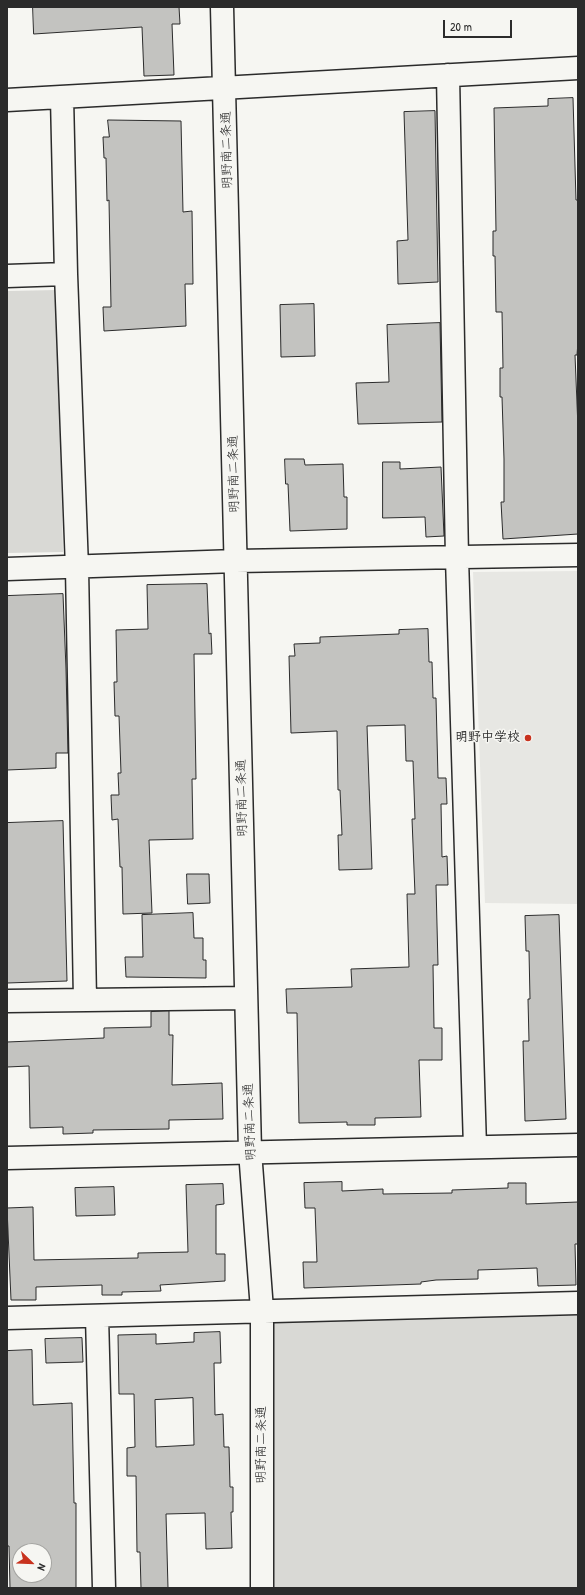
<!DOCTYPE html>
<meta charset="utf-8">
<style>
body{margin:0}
#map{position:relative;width:585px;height:1595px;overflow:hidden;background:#f6f6f2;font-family:"Patrick Hand",sans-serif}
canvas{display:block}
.frame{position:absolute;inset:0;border:8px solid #2b2b2b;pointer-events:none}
.north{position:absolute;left:12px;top:1543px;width:40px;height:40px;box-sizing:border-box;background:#f6f6f2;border:1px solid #a5a5a2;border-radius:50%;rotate:113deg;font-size:11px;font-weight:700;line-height:16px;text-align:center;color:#2b2b2b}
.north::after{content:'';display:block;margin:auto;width:14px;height:18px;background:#c8321e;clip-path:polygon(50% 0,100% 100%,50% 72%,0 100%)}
.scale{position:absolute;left:443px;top:20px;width:69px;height:18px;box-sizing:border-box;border:2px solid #2b2b2b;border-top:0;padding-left:5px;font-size:12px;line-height:14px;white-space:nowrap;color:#2b2b2b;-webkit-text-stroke:3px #f6f6f2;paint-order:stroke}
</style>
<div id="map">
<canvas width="585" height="1595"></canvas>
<div class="frame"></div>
<div class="north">N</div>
<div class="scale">20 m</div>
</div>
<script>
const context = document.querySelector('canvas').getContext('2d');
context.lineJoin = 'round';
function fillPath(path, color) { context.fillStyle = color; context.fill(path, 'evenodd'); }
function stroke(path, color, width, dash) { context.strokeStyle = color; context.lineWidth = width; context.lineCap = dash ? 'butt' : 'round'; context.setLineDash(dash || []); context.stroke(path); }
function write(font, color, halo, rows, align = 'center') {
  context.font = font + ' "Patrick Hand","Klee One",sans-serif'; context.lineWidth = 3; context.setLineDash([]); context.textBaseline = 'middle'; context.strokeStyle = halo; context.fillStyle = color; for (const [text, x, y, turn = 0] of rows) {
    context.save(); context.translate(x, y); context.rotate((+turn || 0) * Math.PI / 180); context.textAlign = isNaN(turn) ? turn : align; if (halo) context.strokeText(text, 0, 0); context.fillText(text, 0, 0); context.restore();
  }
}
const built = new Path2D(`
 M578 571V904L485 903 473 572Z`);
const green = new Path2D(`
 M57 290 63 552 7 553V291Z
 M578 1313V1588H274L268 1321Z`);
const building = new Path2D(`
 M33 7H179L180 24H172L174 75 144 76 142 27 34 34Z
 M573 98 576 200H578V342L577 355H575L578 428V534L503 539 501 502H504V459L502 397H500V368H503L502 312H496L495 256H493V231H496L494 108 548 106V99Z
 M435 111 438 282 398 284 397 241 408 240 404 112Z
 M108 120 181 121 183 212 192 211 193 284H185L186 326 104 331 103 307H111L109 200 107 201 106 158H104L103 137H109Z
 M314 304 315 356 281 357 280 305Z
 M440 323 442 422 358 424 356 383 389 382 387 325Z
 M285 459H304L305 465 343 464 344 497H347V529L290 531 288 484H286Z
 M383 462H400V469L441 467 444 536 426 537 425 517 383 518Z
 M207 584 209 634 211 633 212 654H194L196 779H192L193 839 149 840 152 913 123 914 122 867H120L118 819 112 820 111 795H119L118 773H121L119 716H115L114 682H117L116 630 148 629 147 585Z
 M63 594 66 669 68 753H56V768L7 770V596Z
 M428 629 429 662H432L433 698H436L438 778H446L447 804H441L442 857 447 856 448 885H436L438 965H433L434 1028H442V1060H419L421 1117 375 1118V1125H347V1122L299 1123 297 1013H287L286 989 352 987 351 969 409 967 407 894H415L412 819H415L413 761H406L405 725 367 726 372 869 339 870 338 835H342L340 790H338L337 731 291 733 289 656H295L294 644 320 643V637L399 634V630Z
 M63 821 67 981 7 983V823Z
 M187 874H209L210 903 188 904Z
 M193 913 194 938H203V960H206V978L126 977 125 957H143L142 915Z
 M559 915 566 1119 525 1121 523 1041H529L528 999H530L529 951H526L525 916Z
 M169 1011V1035H173L172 1085 222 1083 223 1119 169 1120V1129L93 1130V1133L63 1134V1127L30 1128 29 1066 7 1067V1042L104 1038V1028L151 1027V1012Z
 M342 1182V1191L383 1189V1194L452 1193V1190L508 1188V1183H526V1204L578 1202V1244H575L576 1285 538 1286 537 1268 478 1270V1279L436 1280 421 1282V1284L304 1288 303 1262H317L315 1208H305L304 1183Z
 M223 1184 224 1204 216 1205V1254H225V1281L160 1285 161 1291 122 1292V1295H102V1285L36 1287V1300H11L7 1208 33 1207 34 1260 138 1258V1253L188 1252 186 1185Z
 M114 1187 115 1215 76 1216 75 1188Z
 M220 1332 221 1363H214L215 1415 223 1414 224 1447H229L230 1487H233V1512H231L232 1548 206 1549 205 1513 166 1514 168 1588H141L140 1552H137L136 1476H127V1448L135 1447 134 1394H119L118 1335 156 1334V1344L194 1342V1333ZM193 1398 194 1445 156 1447 155 1400Z
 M82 1338 83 1362 46 1363 45 1339Z
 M32 1350 33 1405 72 1403 74 1503H76V1588H10L9 1546H7V1351ZM20 1551H44V1575H20Z`);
const minor = new Path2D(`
 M222 7 250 1151 262 1310V1588
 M448 75 457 558 475 1147
 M62 97 66 274 77 568 85 999
 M7 100 578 68
 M7 276 66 274
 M7 569 236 561 578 555
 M7 1001 246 998
 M7 1158 578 1145
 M97 1316 104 1588
 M7 1318 578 1303`);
const markers = [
 [528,738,4,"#c8321e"]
];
const streetNames = [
 ["明野南二条通",227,150,-91],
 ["明野南二条通",234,474,-91],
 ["明野南二条通",242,798,-91],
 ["明野南二条通",250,1122,-92],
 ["明野南二条通",262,1445,-90]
];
const poiNames = [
 ["明野中学校",520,738]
];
fillPath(built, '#e7e7e3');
fillPath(green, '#d9d9d5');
fillPath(building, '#c3c3c0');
stroke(building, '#2b2b2b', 1);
stroke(minor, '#2b2b2b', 25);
stroke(minor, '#f6f6f2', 22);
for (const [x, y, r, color] of markers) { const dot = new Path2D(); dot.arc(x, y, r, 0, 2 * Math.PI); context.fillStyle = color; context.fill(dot); stroke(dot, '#f6f6f2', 1.5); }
write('13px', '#2b2b2b', '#f6f6f2', streetNames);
write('bold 13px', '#2b2b2b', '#f6f6f2', poiNames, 'right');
</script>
